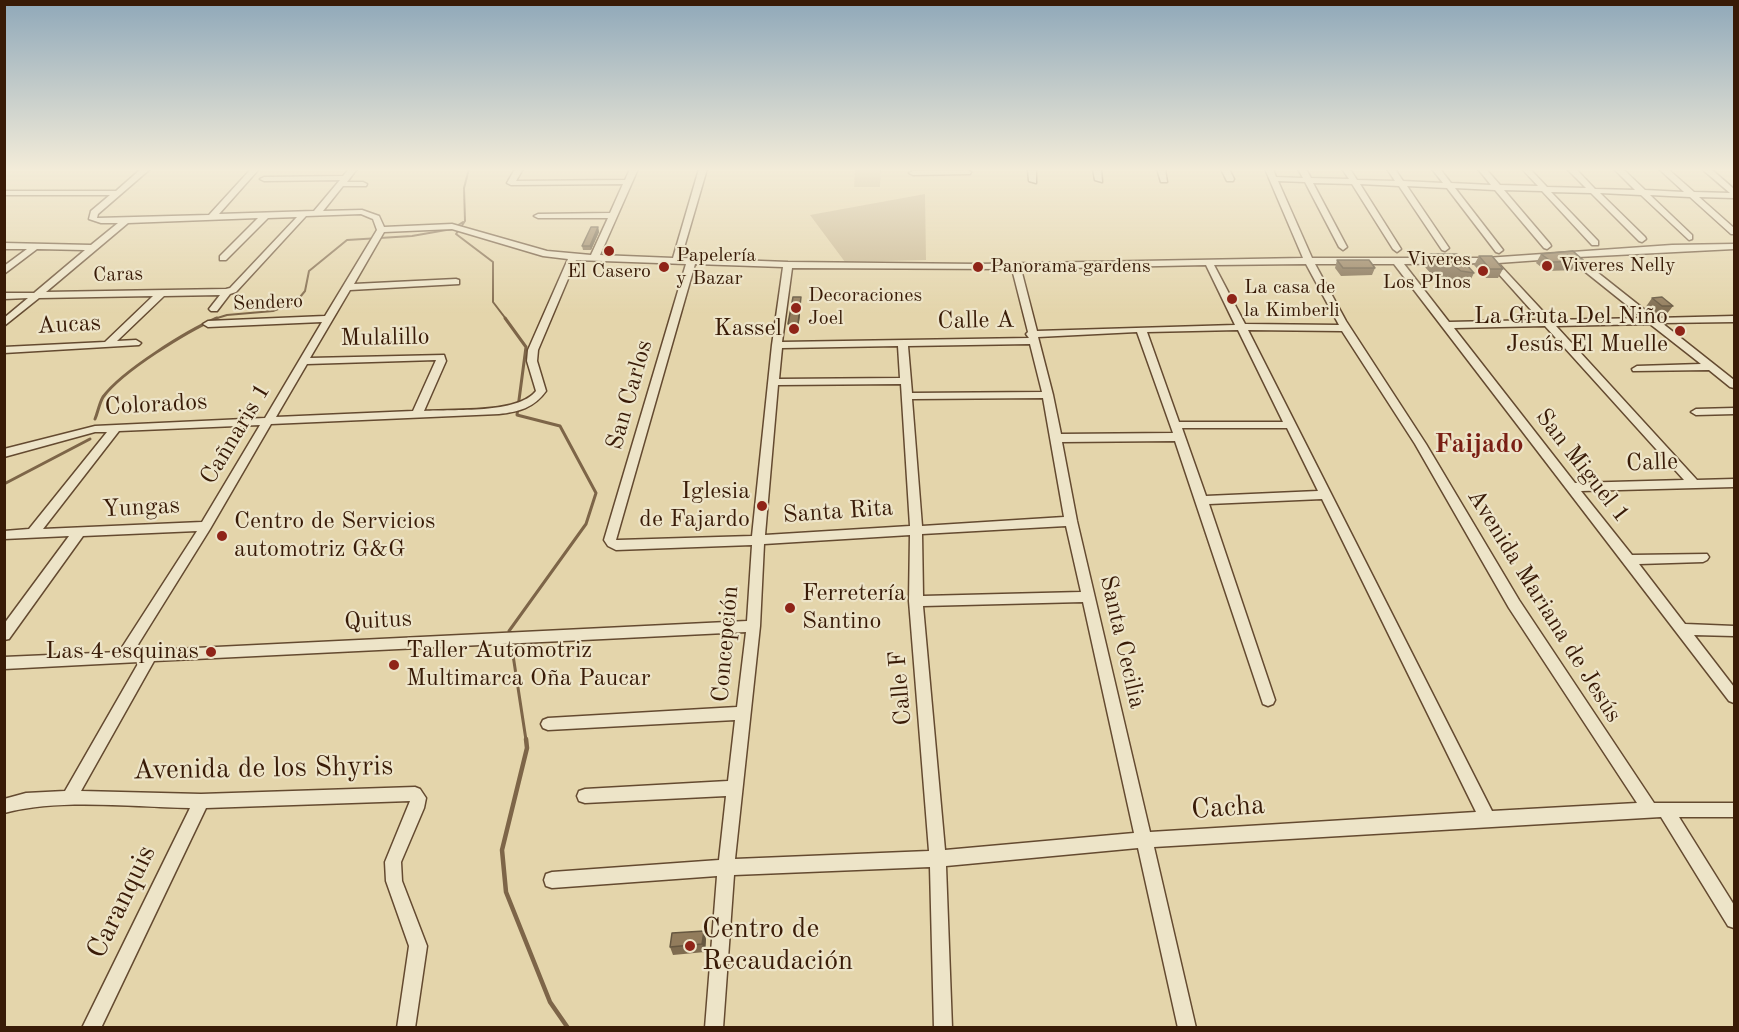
<!DOCTYPE html>
<meta charset="utf-8">
<style>
body{margin:0}
#map{position:relative;width:1739px;height:1032px;overflow:hidden;background:#e4d5ab;font-family:"Old Standard TT",serif}
canvas{display:block}
.frame{position:absolute;inset:0;border:6px solid #391b07;pointer-events:none}
</style>
<div id="map">
<canvas width="1739" height="1032"></canvas>
<div class="frame"></div>
</div>
<script>
const context = document.querySelector('canvas').getContext('2d');
context.lineJoin = 'round';
function fillPath(path, color) { context.fillStyle = color; context.fill(path, 'evenodd'); }
function stroke(path, color, width, dash) { context.strokeStyle = color; context.lineWidth = width; context.lineCap = dash ? 'butt' : 'round'; context.setLineDash(dash || []); context.stroke(path); }
function write(font, color, halo, rows, align = 'center') {
  context.font = font + ' "Old Standard TT",serif'; context.lineWidth = 4.5; context.setLineDash([]); context.textBaseline = 'middle'; context.strokeStyle = halo; context.fillStyle = color; for (const [text, x, y, turn = 0] of rows) {
    context.save(); context.translate(x, y); context.rotate((+turn || 0) * Math.PI / 180); context.textAlign = isNaN(turn) ? turn : align; if (halo) context.strokeText(text, 0, 0); context.fillText(text, 0, 0); context.restore();
  }
}
const green = new Path2D(`
 M855 169H881L880 187H854Z
 M925 194 926 260 845 262 810 215Z`);
const streamFar2 = new Path2D(`
 M469 169 464 188 465 221 456 234 493 262V302L506 319
 M214 319 227 315 273 311 296 302 305 291 309 271 347 240 412 236 452 229 463 222`);
const streamFar1 = new Path2D(`
 M505 318 526 347 517 415 560 426 596 493 586 524 509 631 510 635
 M95 419C98 412 99 404 103 397 122 371 187 331 217 318
 M4 484 90 439
 M511 642 526 740`);
const stream = new Path2D(`
 M526 739 527 748 502 850 506 892 550 1002 568 1028`);
const minor = new Path2D(`
 M141 169H150L98 214 97 218 209 215 251 169H259L219 214 314 211 340 180 264 181 260 179 264 177 343 176 349 169H357L347 182H363L367 184 366 186H343L323 211 362 210 379 216 384 227 452 224 547 251 591 255 608 218H538L534 216 538 214 610 213 623 184 511 185 507 183 515 169H523L516 181 625 180 630 169H638L600 255 673 258 699 169H707L681 258 788 262 978 264 1303 258 1265 169H1273L1276 177 1303 178 1298 169H1306L1311 178 1349 179 1342 169H1350L1357 180 1395 181 1387 169H1395L1403 181 1443 183 1432 169H1440L1451 183 1491 185 1478 169H1486L1500 185 1538 186 1522 169H1530L1547 187 1586 188 1567 169H1576L1595 189 1635 190 1614 169H1623L1645 190 1684 192 1659 169H1668L1694 192 1730 193 1702 169H1711L1734 189V198L1699 197 1734 228V234H1731L1690 197 1650 195 1692 235V239L1689 240 1641 195 1600 193 1645 237 1646 239 1642 242 1639 241 1591 193 1551 192 1598 241V245H1592L1542 191 1504 190 1550 244 1551 246 1547 249 1544 248 1495 190 1455 188 1503 250 1499 253 1496 252 1447 188 1407 186 1449 248 1445 251 1442 250 1399 186 1360 184 1401 249 1397 252 1393 249 1352 184 1313 183 1347 247 1343 250 1339 247 1305 182 1278 181 1312 258H1486L1672 245 1734 244V249L1578 257 1655 318 1734 316V322L1662 323 1734 380V388L1730 387 1709 370 1633 371 1632 369 1637 366 1701 364 1650 324 1556 326 1697 480 1734 479V487L1581 491 1632 555 1707 554 1709 557 1707 560 1703 562 1639 564 1685 624 1734 626V636L1694 635 1734 687V703L1729 701 1394 264H1315L1346 321 1426 444 1519 600 1654 803H1734V817H1679L1734 905V928L1728 926 1661 817 1154 847 1196 1028H1178L1138 848 946 866 952 1028H934L930 867 734 875 723 1028H705L717 876 552 888 546 886 544 880 546 874 552 872 719 860 726 796 585 803 579 801 577 796 579 791 585 789 728 781 735 720 548 730 543 728 541 724 543 720 548 718 737 707 746 632 154 661 81 791 201 794 415 787 420 789 426 798 424 808 401 862 402 881 427 946 415 1028H397L409 946 386 881 385 862 410 801 206 808 101 1028H82L190 808C133 807 59 798 4 813V799L26 793 65 791 139 662 4 669V657L119 652 197 531 83 536 9 639 4 640V624L69 536 4 539V531L29 529 107 432H95L4 457V449L95 426 265 418 322 322 208 327 203 324 208 321 325 316 377 230 373 219 361 214 306 216 236 292 230 294 217 311H211L209 309 220 295 164 296 117 341 136 340 141 343 139 345 4 353V347L105 342 153 296 39 298 4 326V318L28 298 4 299V293H34L85 250 37 249 4 274V266L27 249H4V243L91 245 118 223H101L89 219 91 211 110 195H4V191H116ZM297 217 230 288 226 289 46 292 128 223 258 218 220 256V260H226L268 218ZM452 229 543 256 568 259 528 350 527 361 536 391C518 414 453 409 424 411L446 361 444 355 310 358 350 290 459 284V280L456 279 354 284 384 232ZM1568 258 1643 318 1551 320 1498 263ZM576 260 686 264 604 540 608 546 616 550 752 545 747 621 155 650 151 648 134 651 210 529 271 424 499 414C518 412 534 408 546 391L537 361 538 350ZM1489 263 1540 320 1449 322 1404 264ZM695 264 783 267 772 345 752 536 618 540H616ZM1306 264 1339 325 1245 324 1214 265ZM1206 265 1235 325 1037 331 1021 269ZM792 268 1012 269 1028 332 1026 334 1029 338 782 342ZM1545 326 1684 480 1575 483 1454 328ZM1238 330 1283 422H1179L1147 332ZM1248 330 1342 331 1415 444 1509 608 1637 803 1492 811ZM1137 332 1173 433 1061 434 1053 395 1038 337ZM1030 344 1042 392 912 393 908 346ZM898 346 900 378 779 379 782 348ZM436 360 413 411 276 417 307 364ZM901 384 910 526 765 535 778 385ZM1043 398 1064 517 922 526 912 399ZM260 425 202 522 43 529 119 431ZM1182 428H1287L1318 491 1206 496ZM1175 441 1263 704 1268 706 1273 704 1275 700 1209 504 1322 499 1476 812 1150 832 1077 521 1062 442ZM1066 526 1081 592 923 596 922 534ZM910 535 909 601 929 851 735 859 760 626 764 544ZM1083 602 1134 833 945 850 923 606Z
 M1028 169H1036V183L1029 181Z
 M1093 169H1101L1102 182 1095 180Z
 M1157 169H1165L1167 182H1161Z
 M1221 169H1229L1234 179 1233 181H1227Z
 M967 170 971 172 970 174 913 175 909 173 913 171Z
 M1734 408V414L1696 415 1691 412 1696 409Z`);
const wall = new Path2D(`
 M598 227 599 232 591 250H583L582 246Z
 M1430 254 1474 273 1468 285 1455 283 1447 277H1434L1424 266Z
 M1541 254 1584 261 1579 270 1546 271 1536 263Z
 M1479 256 1503 269 1498 278H1486L1474 265Z
 M1337 260 1375 268 1372 275 1341 276 1335 268Z
 M801 297V304L798 331H789L788 324Z
 M1652 298 1673 306 1666 315 1656 316 1645 308Z
 M706 939 705 952 673 955 670 947Z`);
const shadedWall = new Path2D(`
 M598 227 599 232 591 250 590 246Z
 M801 297V304L798 331V324Z
 M704 931 706 939 705 952 702 944Z`);
const building = new Path2D(`
 M591 227H598L590 246H582Z
 M1573 251 1584 261 1552 262 1541 254Z
 M1430 254H1457L1474 273 1461 271 1453 265H1439Z
 M1479 256H1492L1503 269H1490Z
 M1337 260H1369L1375 268H1343Z
 M793 297H801L798 324H788Z
 M1662 297 1673 306H1662L1652 298Z
 M704 931 702 944 670 947 672 933Z`);
const markers = [
 [609,251,6,"#8f2418"],
 [1547,266,6,"#8f2418"],
 [664,267,6,"#8f2418"],
 [978,267,6,"#8f2418"],
 [1483,271,6,"#8f2418"],
 [1232,299,6,"#8f2418"],
 [796,308,6,"#8f2418"],
 [794,329,6,"#8f2418"],
 [1680,331,6,"#8f2418"],
 [762,506,6,"#8f2418"],
 [222,536,6,"#8f2418"],
 [790,608,6,"#8f2418"],
 [211,652,6,"#8f2418"],
 [394,665,6,"#8f2418"],
 [690,946,6,"#8f2418"]
];
const farPoinames = [
 ["Papelería",676,256],
 ["y Bazar",676,279],
 ["Viveres",1471,260,"right"],
 ["Los PInos",1471,283,"right"],
 ["Viveres Nelly",1559,266],
 ["Panorama gardens",990,267],
 ["El Casero",609,272,"center"],
 ["La casa de",1244,288],
 ["la Kimberli",1244,311],
 ["Decoraciones",808,296],
 ["Joel",808,319]
];
const farStreetnames = [
 ["Caras",118,275,-2],
 ["Sendero",268,303,-2]
];
const poiNames = [
 ["La Gruta Del Niño",1668,317],
 ["Jesús El Muelle",1668,345],
 ["Kassel",782,329],
 ["Iglesia",750,492],
 ["de Fajardo",750,520],
 ["Centro de Servicios",234,522,"left"],
 ["automotriz G&G",234,550,"left"],
 ["Ferretería",802,594,"left"],
 ["Santino",802,622,"left"],
 ["Taller Automotriz",406,651,"left"],
 ["Multimarca Oña Paucar",406,679,"left"],
 ["Las 4 esquinas",199,652]
];
const streetNames = [
 ["Calle A",976,321,-1],
 ["Aucas",69,325,-3],
 ["Mulalillo",385,338,-1],
 ["San Carlos",630,395,-74],
 ["Colorados",156,405,-3],
 ["Cañnaris 1",236,434,-59],
 ["Calle",1652,463,-2],
 ["San Miguel 1",1582,466,52],
 ["Yungas",141,508,-3],
 ["Santa Rita",838,512,-4],
 ["Avenida Mariana de Jesús",1544,606,58],
 ["Quitus",378,621,-3],
 ["Santa Cecilia",1122,642,77],
 ["Concepción",726,644,-85],
 ["Calle F",901,688,-95]
];
const quarterNames = [
 ["Faijado",1479,445]
];
const nearStreetnames = [
 ["Avenida de los Shyris",263,769,-1],
 ["Cacha",1228,808,-4],
 ["Caranquis",122,902,-64]
];
const nearPoinames = [
 ["Centro de",702,930],
 ["Recaudación",702,962]
];
fillPath(green, '#c7b58f');
stroke(streamFar2, '#7d6548', 2);
stroke(streamFar1, '#7d6548', 3);
stroke(stream, '#7d6548', 4.5);
stroke(minor, '#644a30', 3);
fillPath(minor, '#ede4c8');
fillPath(wall, '#7e6b4f');
fillPath(shadedWall, '#665740');
fillPath(building, '#927c5c');
stroke(building, '#665740', 1.5);
const sky = context.createLinearGradient(0, 0, 0, 314);
sky.addColorStop(0, '#8fa8b9');
sky.addColorStop(0.54, '#f3ecd9');
sky.addColorStop(1, '#f3ecd900');
context.fillStyle = sky;
context.fillRect(0, 0, 1739, 314);
for (const [x, y, r, color] of markers) { const dot = new Path2D(); dot.arc(x, y, r, 0, 2 * Math.PI); context.fillStyle = color; context.fill(dot); stroke(dot, '#ede4c8', 2); }
write('20px', '#391b07', '#ede4c8', farPoinames, 'left');
write('20px', '#391b07', '#ede4c8', farStreetnames);
write('24px', '#391b07', '#ede4c8', poiNames, 'right');
write('24px', '#391b07', '#ede4c8', streetNames);
write('bold 27px', '#7a1f14', '#ede4c8', quarterNames);
write('28px', '#391b07', '#ede4c8', nearStreetnames);
write('28px', '#391b07', '#ede4c8', nearPoinames, 'left');
</script>
